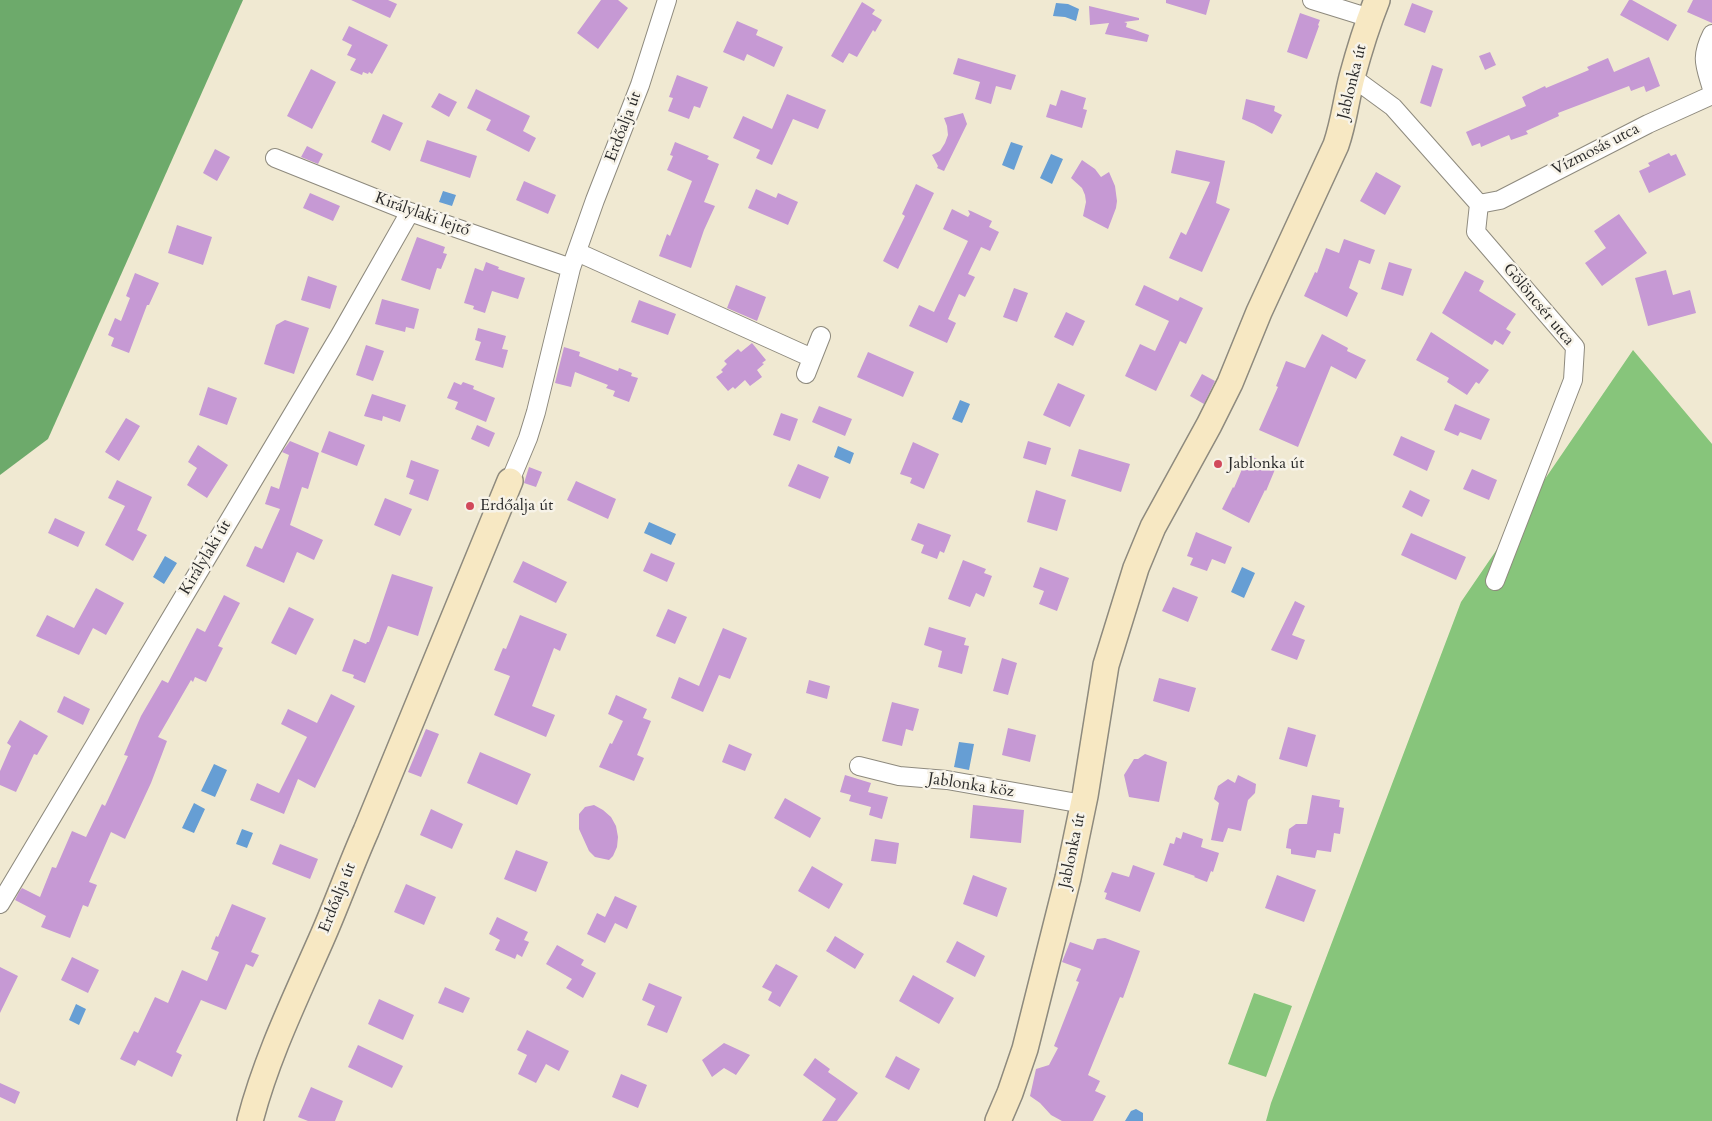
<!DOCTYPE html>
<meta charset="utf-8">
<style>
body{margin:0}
canvas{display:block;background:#f0e9d2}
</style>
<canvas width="1712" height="1121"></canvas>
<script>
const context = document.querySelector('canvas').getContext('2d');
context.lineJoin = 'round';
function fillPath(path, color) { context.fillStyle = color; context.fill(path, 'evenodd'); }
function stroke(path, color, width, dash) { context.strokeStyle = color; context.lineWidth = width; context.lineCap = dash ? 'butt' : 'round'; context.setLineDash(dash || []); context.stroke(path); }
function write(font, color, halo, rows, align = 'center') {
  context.font = font + ' Cardo,serif'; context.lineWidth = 5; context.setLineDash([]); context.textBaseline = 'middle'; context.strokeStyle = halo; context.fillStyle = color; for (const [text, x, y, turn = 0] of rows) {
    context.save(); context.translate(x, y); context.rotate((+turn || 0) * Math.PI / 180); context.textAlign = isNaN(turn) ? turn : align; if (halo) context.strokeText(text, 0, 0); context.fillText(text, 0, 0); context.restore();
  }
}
const green = new Path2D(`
 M1633 350 1712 444V1121H1266L1271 1103 1461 602Z
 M1254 993 1292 1006 1266 1077 1228 1064Z`);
const forest = new Path2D(`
 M0 0H243L48 439 0 475Z`);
const water = new Path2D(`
 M1056 3 1068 4 1079 9 1076 21 1065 17 1053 16Z
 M1011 142 1023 146 1014 170 1002 165Z
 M1051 154 1063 159 1052 184 1040 178Z
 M443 191 456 195 452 206 439 202Z
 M960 400 970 404 962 423 952 419Z
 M838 446 854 453 850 464 834 457Z
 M649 522 676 534 671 545 644 533Z
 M165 556 177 563 164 584 153 577Z
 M1242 567 1255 573 1244 598 1231 592Z
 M959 742 974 744 969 770 954 767Z
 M214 764 227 770 215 797 201 791Z
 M194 803 205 809 194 833 182 828Z
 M242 829 253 833 247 848 236 844Z
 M76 1004 86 1009 79 1025 69 1020Z
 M1136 1109 1143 1113V1121H1125L1131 1111Z`);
const building = new Path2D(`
 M351 0H388L397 4 390 18Z
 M601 0H618L628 8 598 49 577 33Z
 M1166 0H1210L1206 15 1166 3Z
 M1629 0H1632L1677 25 1668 41 1620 15Z
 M1693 0H1712V23L1687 12Z
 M862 2 875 10 872 14 882 20 875 32 873 30 857 57 849 53 843 63 831 56Z
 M1412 3 1433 11 1425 33 1404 25Z
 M1089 6 1139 18V20L1124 22 1127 23 1126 27 1149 35 1147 42 1105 34 1109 23 1090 25Z
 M1300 13 1320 20 1318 25 1319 26 1307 59 1287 52Z
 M737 21 758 30 756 35 783 47 774 67 747 54 744 61 723 52Z
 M349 26 388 45 372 74 369 72 368 74 363 72 362 75 350 70 356 59 347 55 352 45 342 40Z
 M1490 52 1496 65 1485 70 1479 56Z
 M1649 57 1660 86 1646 92 1644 86 1631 91 1629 86 1558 113 1559 116 1526 131 1528 134 1511 140 1509 135 1481 147 1480 143 1472 146 1466 132 1526 106 1522 97 1545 86 1546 88 1589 70 1587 67 1608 58 1614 72Z
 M958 58 1016 75 1011 90 996 86 991 104 975 99 980 82 953 74Z
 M1432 65 1443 69 1431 107 1420 103Z
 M311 69 336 82 312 129 287 116Z
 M677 75 708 87 700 108 694 106 689 119 668 111 673 98 669 97Z
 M476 89 530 116 523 131 536 138 529 152 486 130 491 120 467 108Z
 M1061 90 1086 98 1083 109 1087 110 1082 128 1046 117 1050 104 1056 106Z
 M439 93 457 102 449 117 431 107Z
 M787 94 826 110 818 129 793 119 772 165 756 158 760 150 733 138 743 116 772 129Z
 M1246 99 1275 106 1274 111 1282 115 1272 134 1254 124 1242 119Z
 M963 113 967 124 944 171 937 168 938 166 932 155 940 151 945 143 948 135 947 126 944 118Z
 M383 114 403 123 390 151 371 142Z
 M427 140 477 156 470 178 420 161Z
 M675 142 709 156 707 159 719 164 704 202 715 206 704 230 691 268 659 256 667 234 670 236 692 181 667 170 673 156 670 155Z
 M307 146 323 154 318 164 301 157Z
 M215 149 230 157 217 181 203 173Z
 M1176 150 1225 161 1216 203 1230 209 1202 272 1169 258 1181 232 1186 235 1210 182 1171 173Z
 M1669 153 1671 156 1676 154 1686 175 1649 193 1639 171 1650 166 1648 163Z
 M1082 160 1095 169 1101 177 1109 172 1115 186 1117 201 1116 208 1108 229 1083 216 1086 202 1085 195 1082 188 1071 178Z
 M1376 172 1401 186 1385 215 1360 201Z
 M524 181 556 195 548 214 516 200Z
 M916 184 934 193 898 269 883 261 905 216 902 214Z
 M756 189 776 198 778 193 798 202 788 225 748 208Z
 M310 193 340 206 333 221 303 208Z
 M952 209 968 217 970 214 968 210 971 211 992 221 989 227 999 232 990 251 981 247 968 274 975 277 965 297 959 294 948 319 956 323 947 343 909 326 919 305 934 312 968 241 943 229Z
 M1619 214 1647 253 1602 286 1585 263 1606 248 1594 231Z
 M177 225 212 237 203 265 168 253Z
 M417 237 445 247 443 253 447 254 441 269 437 268 430 290 401 280Z
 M1344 239 1375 250 1370 264 1359 260 1349 288 1358 293 1347 317 1304 296 1315 272 1317 273 1326 248 1339 253Z
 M486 262 499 267 498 269 525 278 518 299 492 291 485 313 473 309 474 306 464 303 475 268 483 271Z
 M1389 262 1412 269 1403 296 1381 289Z
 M1666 270 1673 295 1690 290 1696 313 1648 326 1635 278Z
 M1465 271 1484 281 1479 291 1516 314 1506 329 1511 332 1503 345 1495 340 1492 345 1442 313Z
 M135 273 159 283 149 305H147L129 353 111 346 114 338 108 335 115 318 121 321 130 298 126 296Z
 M308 276 337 286 330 309 301 300Z
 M736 285 766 297 757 321 727 308Z
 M1144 285 1178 301 1180 297 1203 308 1186 344 1180 341 1156 391 1125 376 1140 344 1155 351 1169 321 1135 305Z
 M1014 288 1028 293 1017 322 1003 317Z
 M382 299 419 309 414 329 406 327 405 332 375 324Z
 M639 300 676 314 668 335 631 322Z
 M1066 312 1085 321 1073 346 1054 337Z
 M285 320 309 328 294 374 264 364 276 325Z
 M478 328 506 336 502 349 508 350 503 368 475 360 481 342 475 340Z
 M1431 332 1489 370 1479 384 1476 382 1467 395 1447 382 1449 378 1416 360Z
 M1322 334 1348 348 1347 351 1366 360 1356 379 1331 366 1298 447 1259 430 1278 387 1276 386 1286 361 1305 368Z
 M752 343 766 360 762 363 764 364 757 370 762 377 750 386 745 380 735 389 733 387 728 391 716 377 723 372 721 370 727 364 724 361 738 349 741 352Z
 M366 345 384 351 373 381 356 375Z
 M564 347 580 352 579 356 618 371 619 368 632 373 631 376 638 378 629 402 613 396 615 391 606 388 608 385 575 372 571 387 555 383Z
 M868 352 914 372 903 397 857 377Z
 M1202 374 1215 381 1204 404 1190 396Z
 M454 382 461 385 463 382 474 386 473 389 495 398 486 422 455 409 458 402 447 398Z
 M1058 383 1085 395 1070 427 1043 415Z
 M208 387 237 398 227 425 199 415Z
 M372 394 406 405 400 422 383 416 382 421 364 416Z
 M1455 404 1490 419 1481 440 1460 432 1458 436 1444 430Z
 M819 406 852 419 845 436 812 422Z
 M781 413 798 419 790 441 773 435Z
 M126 418 140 426 119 461 105 452Z
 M477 425 495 433 489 447 471 439Z
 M329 431 365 445 357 466 321 452Z
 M1401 436 1435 451 1427 471 1393 455Z
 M290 441 319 453 308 489 302 487 290 525 323 540 314 560 297 552 284 583 246 566 255 546 262 549 280 509 265 504 271 486 279 489 289 455 282 452Z
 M1028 441 1051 448 1046 465 1023 458Z
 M913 442 939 454 924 489 910 483 912 478 900 474Z
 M198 445 228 465 207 498 187 485 197 468 188 462Z
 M1079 449 1130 464 1121 492 1071 476Z
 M1248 455 1276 467 1266 491 1265 490 1249 523 1222 509 1233 487 1234 488Z
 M411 460 439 470 428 501 409 494 414 480 406 477Z
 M798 464 829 477 820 499 788 486Z
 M529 467 542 472 536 487 524 483Z
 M1472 469 1497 480 1489 500 1463 489Z
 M117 480 152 497 137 530 147 535 133 561 105 545 125 506 108 498Z
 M576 481 616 499 608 519 567 500Z
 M1036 490 1066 500 1057 531 1027 522Z
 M1410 490 1430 500 1422 517 1402 507Z
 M385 498 412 509 400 536 374 525Z
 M55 518 85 532 78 547 48 533Z
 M918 523 951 535 944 553 940 551 937 559 921 553 924 545 911 540Z
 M1196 532 1232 547 1225 564 1212 559 1207 571 1190 565 1193 558 1187 556Z
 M1411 533 1466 557 1456 580 1401 555Z
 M651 553 675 563 667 582 643 571Z
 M963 560 986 569 984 573 992 576 984 597 976 593 970 607 948 599Z
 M523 561 567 582 556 603 513 582Z
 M1040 567 1069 578 1057 611 1039 604 1044 591 1033 587Z
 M392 574 433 587 418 636 388 626 365 683 353 678 354 675 342 671 354 639 366 644 367 642H369Z
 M1173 587 1198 597 1188 622 1162 611Z
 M96 588 124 603 106 635 93 628 79 655 36 636 47 615 74 628Z
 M224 595 240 603 218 646 223 648 206 682 195 677 193 682 191 680 158 737 167 741 151 783 125 839 111 832 89 882 97 885 88 907 83 905 70 938 41 927 46 916 15 900 19 892 22 888 40 897 52 867 56 868 72 831 86 837 102 804 105 806 128 756 124 755 141 716 162 680 168 683 197 628 205 632Z
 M1295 601 1305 606 1292 635 1305 640 1297 660 1271 650Z
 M289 607 314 619 296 655 271 643Z
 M668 609 687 617 675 644 656 636Z
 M520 615 567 634 560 651 554 648 532 706 555 715 546 737 494 715 510 676 494 670 503 648 506 649Z
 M929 627 966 638 964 645 969 646 962 674 938 667 942 651 924 645Z
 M723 628 747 638 730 679 719 675 703 712 671 698 679 677 699 686Z
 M1002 658 1017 663 1008 695 993 691Z
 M1159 678 1196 688 1189 712 1153 701Z
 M809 680 830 686 827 699 806 693Z
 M331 694 355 706 315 788 298 779 284 814 250 800 257 783 279 793 307 737 281 724 288 709 317 723Z
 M616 695 647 709 643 718 651 721 637 755 644 758 634 781 599 767 610 743 612 744 623 721 608 714Z
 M64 696 90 709 83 725 57 712Z
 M892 702 919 709 913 731 906 729 902 746 882 741Z
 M20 720 48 736 37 755 34 754 16 792 0 785V771L11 746 7 743Z
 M1288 727 1316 735 1307 767 1279 759Z
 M1008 728 1036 735 1030 762 1002 755Z
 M426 729 439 734 421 777 408 772Z
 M729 744 752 754 745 771 722 762Z
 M480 752 531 774 517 805 467 783Z
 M1145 754 1167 762 1159 802 1129 797 1124 775 1134 759H1138Z
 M845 775 871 783 868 792 888 797 882 819 869 815 871 807 849 801 851 795 840 792Z
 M1238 775 1256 784 1255 793 1248 800 1241 831 1228 828 1223 842 1211 840 1219 803 1214 799 1218 786 1228 779 1235 783Z
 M1312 795 1340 800 1339 807 1344 808 1340 834 1334 833 1331 852 1317 850 1315 858 1291 854V849L1286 848 1289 829 1296 824H1307Z
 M785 798 821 818 810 838 774 818Z
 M594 805 603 810 611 817 616 826 618 837 617 847 613 856 609 860 595 857 589 851 579 829V814L585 807Z
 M973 805 1024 810 1021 843 970 838Z
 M431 809 463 824 452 849 420 835Z
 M1183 832 1203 839 1201 847 1219 853 1213 872 1211 871 1207 882 1194 877 1195 876 1163 865 1170 843 1174 844 1176 837 1181 839Z
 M875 839 899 843 896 864 871 861Z
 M280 844 318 859 310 879 272 864Z
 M516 850 548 862 536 892 504 879Z
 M1133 865 1155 873 1140 912 1105 899 1107 893 1104 892 1112 872 1129 877Z
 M812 866 843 884 829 909 798 891Z
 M973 875 1007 888 997 917 963 904Z
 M1277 875 1316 890 1304 922 1265 908Z
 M406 884 436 897 424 925 394 912Z
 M615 896 637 906 627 929 615 923 605 943 587 934 597 913 605 917Z
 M232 904 266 918 251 952 259 955 253 967 246 964 226 1010 201 1000 176 1052 182 1055 172 1077 138 1060 135 1066 120 1059 134 1031 138 1033 155 997 168 1003 182 970 207 981 219 952 211 949 216 936 218 937Z
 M497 917 528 932 524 940 529 942 522 957 517 954 515 959 495 950 500 940 489 934Z
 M835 936 864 954 855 969 826 951Z
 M1105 938 1140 951 1123 998 1120 997 1088 1075 1100 1081 1095 1091 1106 1096 1093 1121H1062L1051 1115 1040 1103 1030 1096 1036 1069 1049 1065 1058 1048 1054 1046 1079 982 1076 981 1081 969 1062 962 1070 942 1093 950 1097 939Z
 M957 941 985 956 975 977 946 962Z
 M557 945 584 960 581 965 596 973 583 998 566 988 572 979 546 964Z
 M72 957 99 970 88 993 61 980Z
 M776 964 798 976 780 1007 768 1000 772 992 762 987Z
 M0 967 18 976 0 1013Z
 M913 975 954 998 939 1024 899 1001Z
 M649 983 682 997 667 1033 647 1025 655 1006 642 1000Z
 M445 987 470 998 463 1013 438 1003Z
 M379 999 414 1015 403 1040 368 1024Z
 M527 1030 569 1051 559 1071 546 1064 536 1083 518 1074 527 1055 517 1050Z
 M724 1043 750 1055 736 1075 724 1068 712 1077 702 1060Z
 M358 1045 403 1066 392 1088 348 1067Z
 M896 1056 920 1069 909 1090 885 1077Z
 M815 1058 830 1069 828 1072 858 1093 837 1121H822L836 1099 803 1075Z
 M621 1074 647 1085 638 1108 612 1097Z
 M0 1083 20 1092 15 1104 0 1097Z
 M311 1087 343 1101 335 1121H308L298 1117Z`);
const street = new Path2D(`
 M1312 0 1370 18
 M1712 34C1700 58 1705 65 1712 89
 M1352 77 1393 107 1479 204 1476 232 1575 347 1573 380 1495 581
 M275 158 410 212 571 268
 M1479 204 1500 200 1648 124 1712 95
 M577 252 812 358
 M806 374 821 336
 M510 481 528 438 536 412 571 268 595 200 640 85 667 0
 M859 766 899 776 947 780 1083 804
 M0 904 340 335 410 212`);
const secondary = new Path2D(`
 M250 1121C266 1059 295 999 321 940 337 904 350 867 366 831L510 481
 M998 1121 1010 1093 1025 1049 1068 878 1085 796 1106 665 1136 568 1153 527 1209 425 1230 383 1259 312 1336 145C1344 122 1346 100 1352 77 1359 51 1367 25 1377 0`);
const markers = [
 [1218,464,5,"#d1495b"],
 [470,506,5,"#d1495b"]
];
const streetNames = [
 ["Jablonka út",1353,82,-76],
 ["Erdőalja út",624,127,-69],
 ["Vízmosás utca",1596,150,-27],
 ["Királylaki lejtő",422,215,20],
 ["Gölöncsér utca",1538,305,50],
 ["Királylaki út",206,558,-59],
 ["Jablonka köz",971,786,9],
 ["Jablonka út",1073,851,-78],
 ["Erdőalja út",338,898,-68]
];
const poiNames = [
 ["Jablonka út",1228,464],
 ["Erdőalja út",480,506]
];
fillPath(green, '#87c57b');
fillPath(forest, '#6daa6b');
fillPath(water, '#669ed4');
fillPath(building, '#c699d4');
stroke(street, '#8e8a7e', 20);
stroke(secondary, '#8e8a7e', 28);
stroke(street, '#fff', 18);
stroke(secondary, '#f7e8c3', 25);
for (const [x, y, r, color] of markers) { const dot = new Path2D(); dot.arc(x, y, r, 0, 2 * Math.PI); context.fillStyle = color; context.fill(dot); stroke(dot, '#f7f3e8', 2); }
write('16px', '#2b2b2b', '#f7f3e8', streetNames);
write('16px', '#2b2b2b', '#f7f3e8', poiNames, 'left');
</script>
